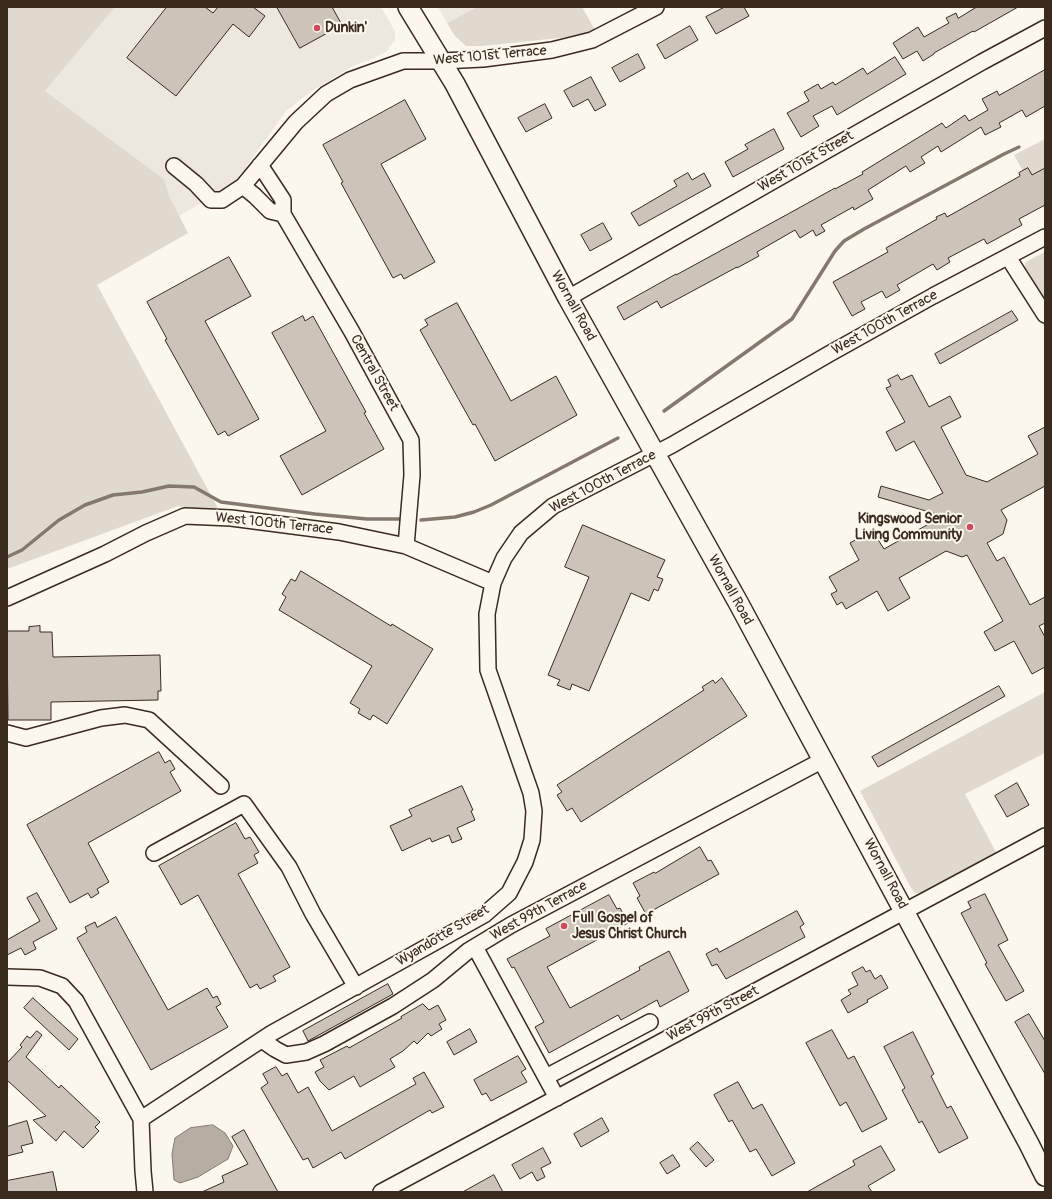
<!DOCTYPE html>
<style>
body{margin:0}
#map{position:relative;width:1052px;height:1199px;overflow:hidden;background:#fbf7ec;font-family:Pangolin,sans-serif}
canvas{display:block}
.frame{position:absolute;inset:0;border:8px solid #3b2a1e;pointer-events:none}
</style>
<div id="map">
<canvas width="1052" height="1199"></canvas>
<div class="frame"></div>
</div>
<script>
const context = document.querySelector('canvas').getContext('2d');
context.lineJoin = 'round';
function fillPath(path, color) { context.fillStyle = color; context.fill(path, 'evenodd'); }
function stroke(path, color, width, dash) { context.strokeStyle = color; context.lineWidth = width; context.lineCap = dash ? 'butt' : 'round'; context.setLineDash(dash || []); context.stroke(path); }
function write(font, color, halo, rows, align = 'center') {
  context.font = font + ' Pangolin,sans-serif'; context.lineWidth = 4; context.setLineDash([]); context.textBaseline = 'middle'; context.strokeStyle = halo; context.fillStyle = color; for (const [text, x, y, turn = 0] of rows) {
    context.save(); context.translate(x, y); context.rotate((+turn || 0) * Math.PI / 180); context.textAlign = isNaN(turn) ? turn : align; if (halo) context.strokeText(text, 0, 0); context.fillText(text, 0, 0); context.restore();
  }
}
const built = new Path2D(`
 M115 7H381L395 31V40L386 52 372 59 355 65 313 90 286 111 244 170 228 188 179 216 170 198 164 179 45 91Z
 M438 7H477L447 23Z`);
const green = new Path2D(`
 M7 7H115L45 91 164 179 170 198 188 233 97 285 220 512 178 506 7 569Z
 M477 7H582L595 30 578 36 482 46H466L455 36 447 23Z
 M1045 139V210L1014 155Z
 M1045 252V302L1025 272V263L1033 258Z
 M1045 692V753L965 794 997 854 921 893H915L910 886 860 791Z`);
const water = new Path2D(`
 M213 1125 225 1133 233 1146 228 1159 198 1177 180 1183 174 1180 172 1154 175 1138 190 1128Z`);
const stream = new Path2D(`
 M664 411 792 319 835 251 844 241 864 229 1004 154 1019 147
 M421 520 455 517 474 512 491 505 618 438
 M7 557 22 550 59 520 85 505 113 495 142 492 169 486 194 487 221 502 315 514 367 519H399`);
const building = new Path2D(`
 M167 7H205L213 13 218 7H253L265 16 249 37 233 24 176 96 127 58Z
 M277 7H332L342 25 300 48Z
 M725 7H744L749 16 716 34 706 17Z
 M977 7H1018L974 32 973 31 934 53V54L923 61 917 51 903 59 893 43 918 27 924 37 949 23 946 18 956 13 958 18Z
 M690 26 698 40 665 59 657 45Z
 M638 54 645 68 620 82 612 68Z
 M895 57 906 74 837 115 832 106 813 116 819 126 801 137 787 113 809 101 804 92 818 84 821 89 833 82 835 85 863 68 867 74Z
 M1045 70V106L1026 117 1022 110 999 123 1001 127 985 135 981 127 941 152 938 146 921 157 925 163 910 172 906 166 868 190 873 199 854 210 853 207 821 225 825 231 816 236 813 230 800 238 795 230 757 252 759 256 737 268V267L661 308 657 301 624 320 617 307 676 274V275L788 214 835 188V189L863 174 862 172 942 123 946 128 965 115 969 121 988 110 982 99 997 91 999 95Z
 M591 77 606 105 595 111 588 99 573 107 564 91Z
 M405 100 426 139 381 164 435 262 404 279 401 274 393 278 341 183 343 182 323 145Z
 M545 104 552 118 526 132 518 118Z
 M774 129 784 149 733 177 725 162 748 149 745 145Z
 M1028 168 1032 175 1045 168V205L1019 219 1022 225 987 244 984 239 948 258 950 262 937 270 933 264 897 285 900 290 886 298 882 291 861 302 865 309 852 316 833 282 888 252 886 248 937 219 936 217 945 213 947 217 1020 176 1019 173Z
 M688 173 692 180 704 173 711 186 639 226 631 213 677 186 674 181Z
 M603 223 612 239 590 251 581 235Z
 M229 257 251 296 205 321 259 419 228 436 225 431 218 435 165 340 167 339 147 302Z
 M457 303 511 401 556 376 577 415 495 461 475 424 473 425 420 330 428 325 425 320Z
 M1012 311 1018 320 940 364 935 354Z
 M303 316 305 321 313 316 366 412 364 413 384 449 302 495 280 456 326 431 272 333Z
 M898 375 901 380 912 375 929 407 950 396 961 417 941 427 966 475 987 482 1038 454 1028 436 1045 427V486L1001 510 1007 520 1003 534 987 543 997 561 1004 557 1030 605 1045 597V623L1039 626 1045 637V667L1032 674 1014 641 995 651 984 632 1003 621 967 555 962 557 946 551 899 578 910 598 888 611 877 591 846 609 842 602 837 605 831 594 837 591 829 577 859 560 850 543 872 530 884 549 943 516 878 497 881 486 929 500 943 493 914 441 896 451 886 432 905 422 886 388 891 386 888 380Z
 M583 525 665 560 657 577 663 579 658 591 654 589 649 601 631 593 589 691 572 684 570 690 557 685 560 680 548 675 589 577 565 567Z
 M301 571 391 626 392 624 433 649 387 724 373 715 370 720 358 713 360 709 350 703 372 666 279 610 286 597 282 594 291 579 295 581Z
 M40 626V632H52L53 657 160 655 161 691H158V700L51 702V720H8L7 631H29V627Z
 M722 678 747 716 581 822 572 808 567 811 557 795 562 792 557 785 704 690 702 687 713 680 715 683Z
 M999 686 1005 696 878 767 872 757Z
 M159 752 165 763 170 760 175 769 170 772 181 791 88 843 109 882 97 889 99 893 91 898 88 893 70 903 27 825Z
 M1017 783 1029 805 1007 817 995 796Z
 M462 786 473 810 471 811 475 820 457 828 462 839 452 843 449 835 432 842 430 838 402 851 390 826 412 816 409 810Z
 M236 823 245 839 250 837 259 852 254 855 258 863 238 874 290 967 273 976 276 981 260 989 257 984 250 988 198 895 181 905 159 866Z
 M700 847 708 861 711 860 719 874 646 914 637 898 640 896 633 883 654 872 655 873Z
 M37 893 57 929 33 942 36 949 25 955 21 948 7 955V940L40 921 27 898Z
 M985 894 1008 940 998 945 1024 991 1006 1001 985 964 987 963 961 913 971 908 968 902Z
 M609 895 617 909 620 908 628 923 547 967 570 1008 640 970 639 967 669 951 689 991 660 1007 657 1000 621 1020 618 1015 549 1053 535 1027 544 1022 514 967 512 968 507 959 550 936 546 929Z
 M797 911 804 924 800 927 805 937 726 979 717 964 712 966 706 954 717 948 719 952Z
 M116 917 168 1010 207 988 213 998 217 996 221 1004 216 1007 228 1027 151 1070 77 938 87 932 85 927 95 922 97 927Z
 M863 967 866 972 870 970 875 979 881 975 888 988 867 1000 868 1002 848 1013 841 1000 851 994 848 990 858 985 852 973Z
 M388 984 393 994 308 1041 303 1031Z
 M33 998 78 1039 69 1050 24 1008Z
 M423 1004 429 1010 438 1005 446 1020 439 1024 442 1029 431 1036 428 1033 417 1044 414 1041 403 1051 390 1059 395 1067 360 1087 354 1076 329 1090 320 1081 315 1072 324 1067 320 1060 347 1046 349 1048 402 1018 401 1017Z
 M1029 1014 1045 1041V1074L1015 1022Z
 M470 1029 477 1042 454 1055 447 1042Z
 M832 1030 848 1059 854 1056 887 1119 862 1132 846 1102 840 1106 806 1043Z
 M37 1031 42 1035 26 1057 59 1088 61 1085 100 1122 95 1127 99 1131 83 1148 64 1131 56 1141 33 1120 46 1116 7 1080V1063L22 1047 20 1045 27 1036 30 1038Z
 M913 1032 934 1074 931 1076 947 1108 951 1106 968 1138 939 1153 922 1121 919 1123 902 1090 905 1088 884 1047Z
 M518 1056 526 1069 521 1072 527 1082 491 1101 486 1093 482 1095 474 1080Z
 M276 1067 282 1076 287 1073 298 1093 308 1087 332 1131 416 1084 413 1078 424 1072 444 1107 432 1113 430 1110 345 1159 341 1152 313 1168 308 1158 303 1160 261 1088 268 1083 263 1074Z
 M738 1082 753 1109 762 1104 795 1163 772 1176 756 1149 750 1152 732 1120 729 1122 714 1095Z
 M602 1118 609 1131 581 1147 574 1134Z
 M27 1121 33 1143 21 1146 23 1152 7 1156V1127Z
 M244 1130 278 1192H202L224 1182 222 1176 248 1164 232 1137Z
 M698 1142 714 1160 706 1167 690 1149Z
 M881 1146 895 1170 868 1186 872 1192H807L855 1165 853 1161Z
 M543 1148 551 1163 541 1168 545 1177 537 1181 532 1172 520 1179 512 1165Z
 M673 1155 680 1166 667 1174 660 1163Z
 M53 1172 57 1192H7V1181Z
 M494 1175 503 1192H463Z`);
const minor = new Path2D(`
 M260 165 283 200V214L352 332 411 440 412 475 406 546
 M174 166 196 184 211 200H222L243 186 296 122 326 94 350 80 403 61H442L483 59 552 50 592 40 656 7
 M243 186 255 196 270 211 283 214
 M1008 257 1045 315
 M568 298 982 62 1045 28
 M7 598 105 554 146 533 185 516 231 518 339 532 406 546 493 583
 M7 733 26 738 101 718 125 715 149 720 221 786
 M154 853 244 804 289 867 313 914 356 987
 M475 947 557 1098
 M7 977 40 978 62 986 76 1001 141 1119 143 1171 145 1192
 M262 1040 275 1049 286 1055 306 1052 324 1044 393 1006 433 980 468 951 511 925 823 760
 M546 1077 650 1022
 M141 1119 272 1033 484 915 509 893 525 862 532 840 534 811 531 793 488 670 487 614 493 583 504 558 521 533 553 506 672 445 829 354 933 296 1045 237
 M381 1192 1045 836`);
const major = new Path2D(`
 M408 7 455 84 568 298 739 604 1029 1144 1045 1176`);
const markers = [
 [317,28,4,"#d1495b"],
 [970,527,4,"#d1495b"],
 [564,926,4,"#d1495b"]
];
const poiNames = [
 ["Dunkin'",325,28],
 ["Kingswood Senior",962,519,"right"],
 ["Living Community",962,535,"right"],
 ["Full Gospel of",572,918],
 ["Jesus Christ Church",572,934]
];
const streetNames = [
 ["West 101st Terrace",490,56,-5],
 ["West 101st Street",806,162,-30],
 ["Wornall Road",573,306,61],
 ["West 100th Terrace",885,323,-29],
 ["Central Street",374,373,61],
 ["West 100th Terrace",603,482,-28],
 ["West 100th Terrace",274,524,6],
 ["Wornall Road",730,590,61],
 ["Wornall Road",885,874,62],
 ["West 99th Terrace",539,911,-29],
 ["Wyandotte Street",443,936,-31],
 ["West 99th Street",713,1014,-28]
];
fillPath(built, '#ede8dd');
fillPath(green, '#dfd9ce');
fillPath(water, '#b6aea2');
stroke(water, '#85796d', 1);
stroke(stream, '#85796d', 3.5);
fillPath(building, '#ccc4b9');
stroke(building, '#3b2a1e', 1);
stroke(minor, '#3b2a1e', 18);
stroke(major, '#3b2a1e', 22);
stroke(minor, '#fbf7ec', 15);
stroke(major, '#fbf7ec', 19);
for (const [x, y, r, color] of markers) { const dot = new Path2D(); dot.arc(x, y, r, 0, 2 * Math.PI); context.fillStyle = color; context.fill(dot); stroke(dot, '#fbf7ec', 1.5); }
write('bold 14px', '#3b2a1e', '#fbf7ec', poiNames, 'left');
write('14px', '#3b2a1e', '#fbf7ec', streetNames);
</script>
